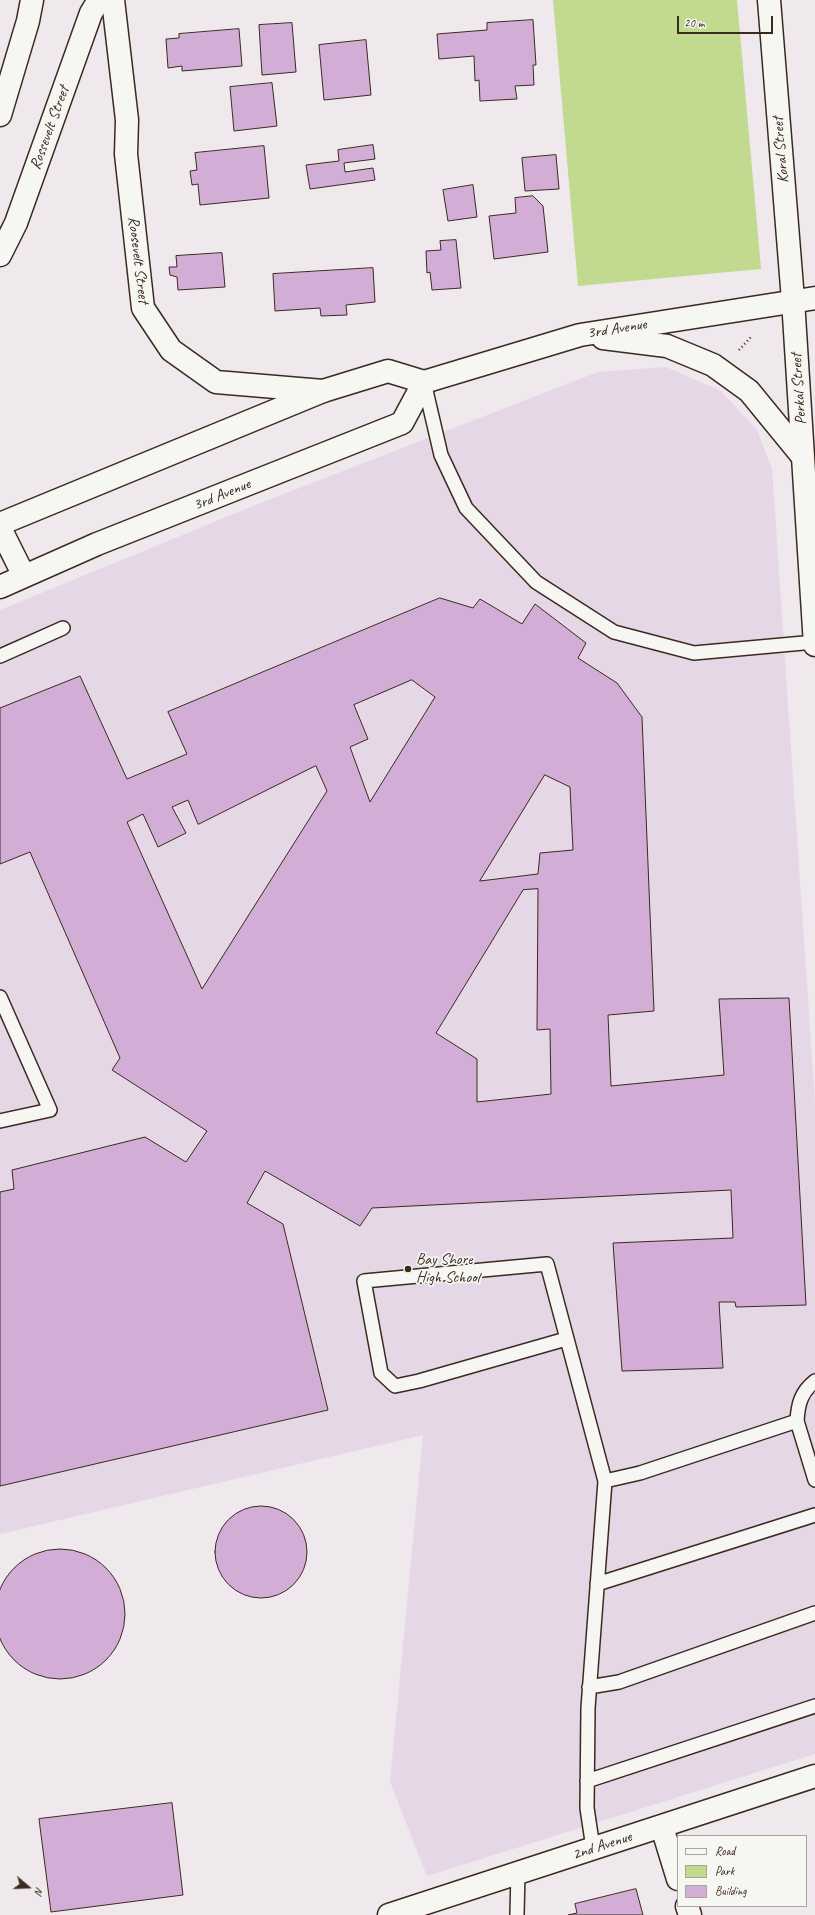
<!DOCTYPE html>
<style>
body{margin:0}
#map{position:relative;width:815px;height:1915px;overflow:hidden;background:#efe8ed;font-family:Caveat,sans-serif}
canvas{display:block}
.legend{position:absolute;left:677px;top:1835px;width:130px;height:72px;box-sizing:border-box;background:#f6f6f2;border:1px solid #aba49d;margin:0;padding:5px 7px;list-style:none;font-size:12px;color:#3b2a1e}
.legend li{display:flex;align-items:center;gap:8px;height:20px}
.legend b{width:20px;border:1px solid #aba49d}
.north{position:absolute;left:8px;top:1867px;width:40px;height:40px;-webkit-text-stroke:3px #f6f6f2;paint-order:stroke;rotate:109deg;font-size:11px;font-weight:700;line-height:16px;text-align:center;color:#3b2a1e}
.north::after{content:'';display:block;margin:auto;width:14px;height:18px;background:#3b2a1e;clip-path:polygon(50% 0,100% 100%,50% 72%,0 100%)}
.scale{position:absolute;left:677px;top:16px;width:96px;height:18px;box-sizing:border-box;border:2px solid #3b2a1e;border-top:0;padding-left:5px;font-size:12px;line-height:14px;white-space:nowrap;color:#3b2a1e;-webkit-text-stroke:3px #f6f6f2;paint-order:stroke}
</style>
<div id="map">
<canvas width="815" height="1915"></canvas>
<ul class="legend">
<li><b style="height:5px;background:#f6f6f2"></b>Road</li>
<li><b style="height:11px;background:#c1da90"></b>Park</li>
<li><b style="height:11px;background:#d2aed7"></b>Building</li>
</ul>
<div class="north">N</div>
<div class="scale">20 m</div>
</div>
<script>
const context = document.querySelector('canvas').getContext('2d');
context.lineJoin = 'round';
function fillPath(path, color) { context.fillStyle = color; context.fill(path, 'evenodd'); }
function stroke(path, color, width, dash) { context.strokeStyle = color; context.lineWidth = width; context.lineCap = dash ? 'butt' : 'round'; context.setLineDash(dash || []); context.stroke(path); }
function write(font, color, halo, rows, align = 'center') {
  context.font = font + ' Caveat,sans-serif'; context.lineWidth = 3.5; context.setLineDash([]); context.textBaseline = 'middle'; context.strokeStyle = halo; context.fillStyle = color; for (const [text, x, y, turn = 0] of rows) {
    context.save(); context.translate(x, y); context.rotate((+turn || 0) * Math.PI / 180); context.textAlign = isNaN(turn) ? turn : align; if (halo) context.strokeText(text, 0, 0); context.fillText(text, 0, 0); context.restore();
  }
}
const built = new Path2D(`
 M666 367 721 391 757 430 772 469 815 1102V1754L427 1876 390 1782 423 1435 0 1534V610L258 504 598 372Z`);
const green = new Path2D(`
 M553 0H737L761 269 578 286Z`);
const building = new Path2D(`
 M533 20 536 65H533L534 85 515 86 517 99 480 101 479 80 475 81 474 56 439 59 437 34 487 30V23Z
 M292 23 296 72 262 75 259 25Z
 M239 29 242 66 182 71V66L168 68 166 39 179 38V34Z
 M366 40 371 95 324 100 319 45Z
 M272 83 277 126 234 131 230 87Z
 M373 145 375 159 344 163 345 172 373 168 375 180 310 189 306 165 339 161 338 150Z
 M264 146 269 198 200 205 198 184 192 185 190 171 197 170 195 153Z
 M556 155 559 189 525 191 522 158Z
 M473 185 477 217 448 221 443 190Z
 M533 196 543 206 548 252 494 259 489 216 516 213 515 198Z
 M456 240 461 288 432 290 430 272 427 273 426 251 441 250 440 241Z
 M222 253 225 287 178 290 177 277 170 275 169 267H177L176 256Z
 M373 268 375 302 346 305 347 315 321 316 320 308 275 311 273 274Z
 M440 598 473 608 480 599 522 624 535 604 586 643 578 658 617 683 642 717 654 1011 608 1015 611 1086 724 1075 719 999 789 998 806 1305 736 1307 735 1302H719L723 1368 622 1371 613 1243 733 1238 731 1190 372 1208 360 1226 265 1171 247 1203 283 1224 328 1410 0 1486V1192L14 1189 12 1170 145 1137 186 1162 207 1131 112 1070 120 1058 30 852 0 864V708L80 676 127 779 187 754 168 712ZM412 680 435 697 370 802 350 747 368 739 354 705ZM316 766 327 791 202 989 127 822 143 814 158 847 186 833 172 807 188 800 198 824ZM545 775 570 787 573 850 540 853 538 874 480 881ZM538 889 537 1030 550 1029 551 1094 477 1102V1059L436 1033 523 890Z
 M215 1552a46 46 0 1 1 92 0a46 46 0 1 1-92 0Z
 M-5 1614a65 65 0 1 1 130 0a65 65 0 1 1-130 0Z
 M172 1803 183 1895 51 1912 39 1819Z
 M636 1889 643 1915H568L577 1913 575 1904Z`);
const path = new Path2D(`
 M739 350 751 337`);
const service = new Path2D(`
 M424 382 441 455 466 508 536 582 614 632 694 653 815 642
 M0 656 63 628
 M0 997 50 1110 0 1121
 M566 1339 419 1381 395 1386 381 1373 364 1281 547 1264 605 1481
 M797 1421 815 1480
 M597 1584 815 1515
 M589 1687 619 1682 815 1613
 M587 1781 815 1706
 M593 1848 587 1808 588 1708 605 1481 640 1473 797 1421C798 1404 801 1392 815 1381
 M517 1915 518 1872`);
const minor = new Path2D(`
 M113 0 127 120 126 154 143 308 171 350 216 382 323 391
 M769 0 793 300 815 645
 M662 1827 678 1879
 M687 1906 690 1915
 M389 1915 815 1776`);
const tertiary = new Path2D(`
 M603 338 667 346 713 365 749 391 803 457
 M0 524 323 391 388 371 424 382 580 335 815 298
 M0 528 24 576
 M0 587 97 544 402 423 424 382`);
const secondary = new Path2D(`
 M0 115 28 21 32 0
 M0 255 16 223 91 13 99 0`);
const markers = [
 [408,1269,4,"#3b2a1e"]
];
const streetNames = [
 ["Rossevelt Street",50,128,-70],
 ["Koral Street",781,150,-95],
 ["Roosevelt Street",138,260,83],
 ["3rd Avenue",617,329,-9],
 ["Perkal Street",799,389,-94],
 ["3rd Avenue",222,495,-22],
 ["2nd Avenue",602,1846,-18]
];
const poiNames = [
 ["Bay Shore",416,1260],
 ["High School",416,1278]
];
fillPath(built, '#e6d7e6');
fillPath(green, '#c1da90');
fillPath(building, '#d2aed7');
stroke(building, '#3b2a1e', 1);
stroke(service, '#3b2a1e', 16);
stroke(minor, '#3b2a1e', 25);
stroke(tertiary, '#3b2a1e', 25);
stroke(secondary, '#3b2a1e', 25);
stroke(path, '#3b2a1e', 2.5, [1, 3]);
stroke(service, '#f6f6f2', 13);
stroke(minor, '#f6f6f2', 22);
stroke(tertiary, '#f6f6f2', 22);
stroke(secondary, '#f6f6f2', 22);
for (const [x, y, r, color] of markers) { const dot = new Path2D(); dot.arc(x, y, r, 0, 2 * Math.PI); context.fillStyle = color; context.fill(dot); stroke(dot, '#f6f6f2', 1.5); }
write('16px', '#3b2a1e', '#f6f6f2', streetNames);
write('16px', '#3b2a1e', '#f6f6f2', poiNames, 'left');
</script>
